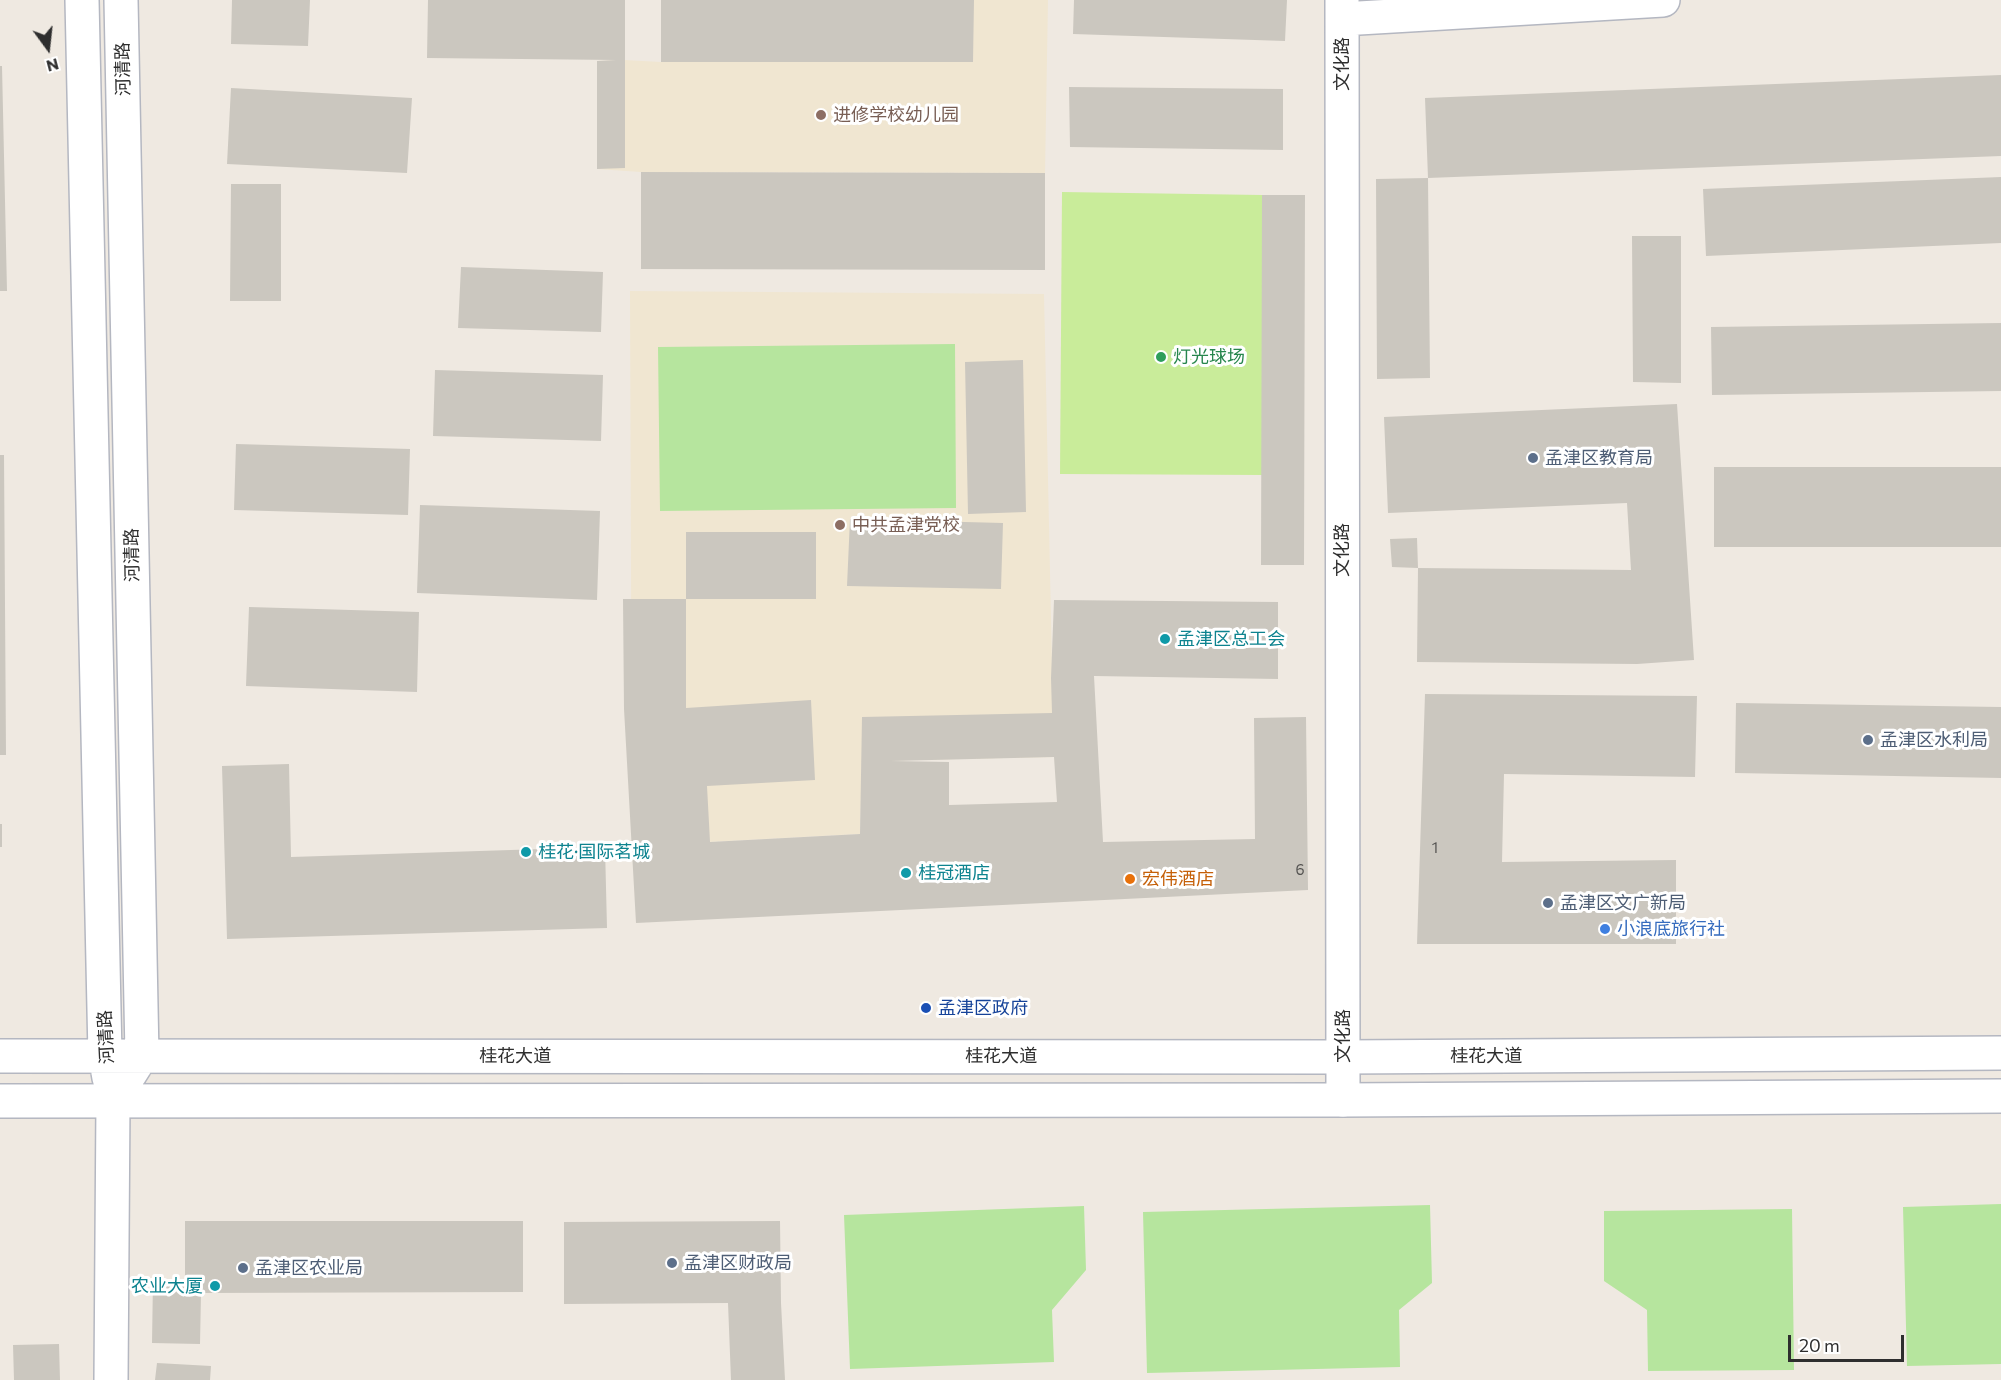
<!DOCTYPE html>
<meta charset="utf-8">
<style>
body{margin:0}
#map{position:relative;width:2001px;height:1380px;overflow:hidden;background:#efe9e1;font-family:Commissioner,sans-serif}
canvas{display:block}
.north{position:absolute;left:18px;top:18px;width:60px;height:60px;-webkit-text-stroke:4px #fff;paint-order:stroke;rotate:165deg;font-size:16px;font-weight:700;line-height:24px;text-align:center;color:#2e2e2e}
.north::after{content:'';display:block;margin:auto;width:21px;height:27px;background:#2e2e2e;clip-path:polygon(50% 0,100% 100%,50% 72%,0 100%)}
.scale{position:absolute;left:1788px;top:1335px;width:116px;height:27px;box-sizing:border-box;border:3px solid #2e2e2e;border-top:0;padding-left:8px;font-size:18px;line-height:21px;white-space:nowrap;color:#2e2e2e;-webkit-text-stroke:4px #fff;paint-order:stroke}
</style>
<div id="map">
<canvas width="2001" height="1380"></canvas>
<div class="north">N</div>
<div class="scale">20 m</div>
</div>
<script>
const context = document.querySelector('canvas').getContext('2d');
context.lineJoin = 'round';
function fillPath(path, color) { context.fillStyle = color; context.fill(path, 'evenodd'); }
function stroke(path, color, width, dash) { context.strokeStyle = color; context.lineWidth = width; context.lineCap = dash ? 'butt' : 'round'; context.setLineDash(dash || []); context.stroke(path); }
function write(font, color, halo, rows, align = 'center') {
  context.font = font + ' Commissioner,"Noto Sans SC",sans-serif'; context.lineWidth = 6; context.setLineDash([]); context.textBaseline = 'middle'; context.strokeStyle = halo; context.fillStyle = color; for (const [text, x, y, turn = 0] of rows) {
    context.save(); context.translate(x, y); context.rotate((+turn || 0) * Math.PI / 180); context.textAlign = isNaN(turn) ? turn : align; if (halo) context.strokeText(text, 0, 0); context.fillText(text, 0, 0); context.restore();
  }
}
const education = new Path2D(`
 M661 0H1048L1045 173 641 172 597 169V61L624 60 661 62Z
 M630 291 1044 294 1054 757 862 761 860 834 632 846Z`);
const green = new Path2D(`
 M955 344 956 508 660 511 658 347Z
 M2001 1204V1364L1907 1366 1903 1207Z
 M1430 1205 1432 1283 1399 1310 1400 1367 1147 1373 1143 1212Z
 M1084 1206 1086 1270 1052 1310 1054 1362 850 1369 844 1215Z
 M1792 1209 1794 1370 1648 1371 1647 1310 1604 1281V1211Z`);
const pitch = new Path2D(`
 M1062 192 1262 195V475L1060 474Z`);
const building = new Path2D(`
 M232 0H310L308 46 231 44Z
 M428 0H625V168L597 169V61L616 60 427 58Z
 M661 0H974L973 62H661Z
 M1074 0H1287L1285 41 1073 34Z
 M0 66H2L7 291H0Z
 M2001 75V156L1428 178 1425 98Z
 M1069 87 1283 89V150L1070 147Z
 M231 88 412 98 407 173 227 164Z
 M641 172 1045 173V270L641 269Z
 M2001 177V243L1706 256 1703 189Z
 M1428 178 1430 378 1377 379 1376 179Z
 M231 184H281V301H230Z
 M1262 195H1305L1304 565H1261Z
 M1632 236H1681V383L1633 382Z
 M461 267 603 272 601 332 458 328Z
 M2001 323V391L1712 395 1711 327Z
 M1023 360 1026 512 968 514 965 362Z
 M435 370 603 375 601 441 433 436Z
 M1677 404 1694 660 1637 664 1417 662 1418 568 1631 570 1627 503 1388 513 1384 417Z
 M236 444 410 449 408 515 234 510Z
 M0 455H4L6 755H0Z
 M1714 467H2001V547H1714Z
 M420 505 600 511 597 600 417 593Z
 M850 519 1003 523 1001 589 847 586Z
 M686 532H816V599H686Z
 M1417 538 1418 568 1392 567 1390 539Z
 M623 599H686V708L811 700 815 780 707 786 710 842 860 834 862 717 1052 713 1051 678 1054 600 1278 602V679L1094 676 1103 842 1255 839 1254 718 1306 717 1308 890 636 923 624 709ZM1054 757 1057 802 949 805V762L891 761Z
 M249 607 419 612 417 692 246 686Z
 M1425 694 1697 696 1695 777 1504 774 1502 862 1676 860V944H1417Z
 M1736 703 2001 707V778L1735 773Z
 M289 764 291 857 605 847 607 928 227 939 222 766Z
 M0 824H2V847H0Z
 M185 1221H523V1292L201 1293 200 1344 152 1343 153 1280H185Z
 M780 1221 781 1303 785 1380H731L728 1303 564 1304V1222Z
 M59 1344 60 1380H14L13 1345Z
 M157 1363 211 1366 210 1380H155Z`);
const street = new Path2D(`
 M1342 0 1343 1100
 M1342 19 1663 0
 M111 1380 113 1101`);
const secondary = new Path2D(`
 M82 0 105 1055 109 1078
 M121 0 142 1055 130 1074
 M0 1056 1343 1057 2001 1053
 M0 1101 1343 1100 2001 1096`);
const markers = [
 [821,115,6,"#8d6e63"],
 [1161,357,6,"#2e9e5b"],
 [1533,458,6,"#5c6f8a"],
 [840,525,6,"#8d6e63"],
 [1165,639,6,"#0f9aa8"],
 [1868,740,6,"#5c6f8a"],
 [526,852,6,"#0f9aa8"],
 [906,873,6,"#0f9aa8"],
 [1130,879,6,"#e8710a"],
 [1548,903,6,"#5c6f8a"],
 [1605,929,6,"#3f7fe0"],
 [926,1008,6,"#1a4fb4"],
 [672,1263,6,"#5c6f8a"],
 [243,1268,6,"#5c6f8a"],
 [215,1286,6,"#0f9aa8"]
];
const numberNames = [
 ["1",1435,848],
 ["6",1300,870]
];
const streetNames = [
 ["文化路",1342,64,-90],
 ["河清路",123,69,-91],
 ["文化路",1342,550,-90],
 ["河清路",132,555,-91],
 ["文化路",1343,1036,-90],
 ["河清路",106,1037,-93],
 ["桂花大道",515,1056],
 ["桂花大道",1001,1056],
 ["桂花大道",1486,1056]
];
const educationNames = [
 ["进修学校幼儿园",833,115],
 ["中共孟津党校",852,525]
];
const leisureNames = [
 ["灯光球场",1173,357]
];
const serviceNames = [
 ["孟津区教育局",1545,458],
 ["孟津区水利局",1880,740],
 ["孟津区文广新局",1560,903],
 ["孟津区财政局",684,1263],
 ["孟津区农业局",255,1268]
];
const cultureNames = [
 ["孟津区总工会",1177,639],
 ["桂花·国际茗城",538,852],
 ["桂冠酒店",918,873],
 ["农业大厦",203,1286,"right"]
];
const foodNames = [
 ["宏伟酒店",1142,879]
];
const shopNames = [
 ["小浪底旅行社",1617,929]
];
const transitNames = [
 ["孟津区政府",938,1008]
];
fillPath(education, '#f0e6d1');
fillPath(green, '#b6e59e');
fillPath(pitch, '#c9ec9a');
fillPath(building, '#cbc7bf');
stroke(street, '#b4b7c1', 36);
stroke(secondary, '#b4b7c1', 36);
stroke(street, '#fff', 33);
stroke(secondary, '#fff', 33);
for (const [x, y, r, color] of markers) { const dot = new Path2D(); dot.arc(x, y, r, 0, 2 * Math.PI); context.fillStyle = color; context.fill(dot); stroke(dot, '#fff', 2); }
write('15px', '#555452', null, numberNames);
write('18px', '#2e2e2e', '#fff', streetNames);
write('18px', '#785e54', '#fff', educationNames, 'left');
write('18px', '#27864d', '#fff', leisureNames, 'left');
write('18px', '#4e5e75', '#fff', serviceNames, 'left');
write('18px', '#0d838f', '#fff', cultureNames, 'left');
write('18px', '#c56008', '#fff', foodNames, 'left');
write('18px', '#366cbe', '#fff', shopNames, 'left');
write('18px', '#164399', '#fff', transitNames, 'left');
</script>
